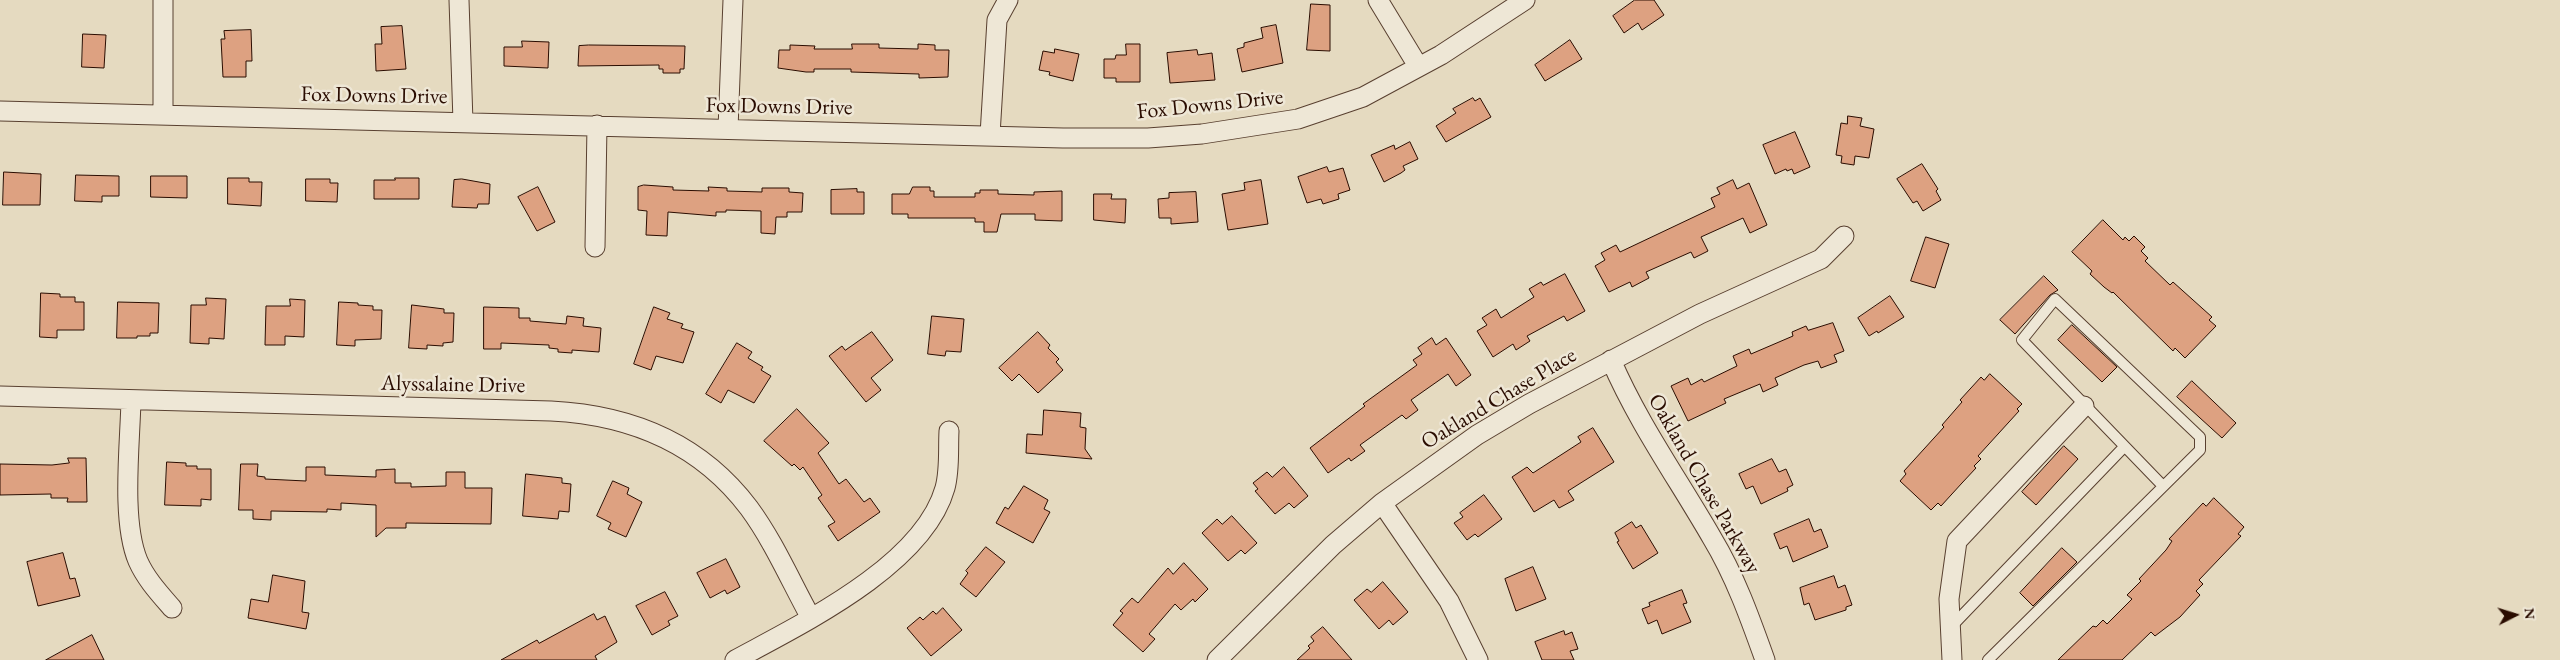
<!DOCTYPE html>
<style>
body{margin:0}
#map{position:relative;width:2560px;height:660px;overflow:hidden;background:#e5dac0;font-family:"EB Garamond",serif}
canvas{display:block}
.north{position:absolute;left:2490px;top:590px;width:50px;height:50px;-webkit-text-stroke:4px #eee7d6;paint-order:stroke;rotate:85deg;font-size:14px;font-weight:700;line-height:20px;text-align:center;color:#2a0c00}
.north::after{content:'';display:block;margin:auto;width:18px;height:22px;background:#2a0c00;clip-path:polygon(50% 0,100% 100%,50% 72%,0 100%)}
</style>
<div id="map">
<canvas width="2560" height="660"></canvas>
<div class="north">N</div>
</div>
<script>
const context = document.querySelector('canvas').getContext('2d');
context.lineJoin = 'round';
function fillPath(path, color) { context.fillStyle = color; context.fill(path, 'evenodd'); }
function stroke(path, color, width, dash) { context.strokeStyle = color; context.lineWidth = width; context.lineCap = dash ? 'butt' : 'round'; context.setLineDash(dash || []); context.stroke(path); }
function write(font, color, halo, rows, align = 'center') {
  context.font = font + ' "EB Garamond",serif'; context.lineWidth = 5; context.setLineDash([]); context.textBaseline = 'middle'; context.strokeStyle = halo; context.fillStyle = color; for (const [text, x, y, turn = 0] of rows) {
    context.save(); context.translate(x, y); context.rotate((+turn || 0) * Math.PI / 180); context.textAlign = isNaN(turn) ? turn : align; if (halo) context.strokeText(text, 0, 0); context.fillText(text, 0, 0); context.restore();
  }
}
const building = new Path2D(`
 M1635 0H1654L1664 15 1642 30 1638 23 1624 33 1613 16Z
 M1311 4 1330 5V51L1307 50Z
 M1276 25 1283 63 1242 72 1237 49 1244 47V43L1263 38 1261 28Z
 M402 26 406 69 376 71 375 44H382L381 27Z
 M251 30 252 61H246V77H223L221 39H225L224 31Z
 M83 34 106 35 104 68 82 67Z
 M1570 40 1582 59 1545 81 1535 65Z
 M522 41 549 42 548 68 504 66V47H522Z
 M852 44H879V48L918 49V44L935 45V50H949L948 77 919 78V74L851 72V69H814V72H806L778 68 779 50H790V45L815 46 814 49H852Z
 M1126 44H1140V82H1116V78H1104V59H1115L1116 55H1126Z
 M589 45 685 46 684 69H680V73H663V69H659V65L578 66 579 46Z
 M1055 49 1079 54 1073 81 1049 75 1050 72 1039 70 1043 51 1054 53Z
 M1197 50 1198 55 1212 53 1215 80 1170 83 1167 53Z
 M1473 98 1475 101 1480 98 1491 117 1446 142 1436 126 1456 113 1453 109Z
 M1848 116 1862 118 1860 126 1874 129 1869 158 1855 156 1854 165 1841 163 1842 156 1836 155 1841 123 1847 124Z
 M1795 132 1810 167 1794 174 1792 169 1787 171 1786 169 1775 174 1763 145Z
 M1410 142 1418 159 1403 166 1405 170 1401 173 1384 182 1371 155 1394 145 1395 149Z
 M1922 164 1938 189 1936 191 1941 200 1923 211 1917 201 1913 203 1897 179Z
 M1327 167 1329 172 1343 168 1350 190 1338 194 1339 199 1323 204 1321 199 1307 203 1298 177Z
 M4 172 41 174 40 205H3Z
 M76 175 119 176V196H102V202L75 201Z
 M151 176H187V198L151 197Z
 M228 178H249V182H262L261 206 228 204Z
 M395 178H419V199H374V180H395Z
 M306 179H330V183H338L337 202 306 201Z
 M462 179 490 184 489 204H478L477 208 452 207 454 180Z
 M1261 180 1268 224 1228 230 1222 194 1245 190 1244 183Z
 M1733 180 1737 189 1749 183 1767 225 1750 233 1743 218 1701 237 1708 251 1694 258 1691 252 1646 272 1649 278 1632 287 1630 282 1609 292 1595 266 1605 260 1601 253 1616 245 1620 252 1715 207 1711 198 1720 194 1717 188Z
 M644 185 673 187V190L709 191 708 187 727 188V191L762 192V188H789V192L803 193 802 212H787V217H776L775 234 761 233V211L726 210V212H716V216L668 212 667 236 646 235 647 211 638 210V187Z
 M538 187 555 222 537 231 518 197Z
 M913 187H930V191H934V197H975V193H980V190H998V194L1034 195V192L1062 191V221L1035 220V214H1001L997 232H984V222H975V218H908V214H892V194H909Z
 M857 189V192H864V214H831V190Z
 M1196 192 1198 222 1171 224V218H1159L1158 199 1169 198V193Z
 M1094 194H1112L1111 199H1126L1125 223 1094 220Z
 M2103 220 2123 240 2125 237 2129 241 2134 236 2145 247 2141 251 2148 258 2145 261 2170 285 2173 282 2212 317 2209 320 2216 326 2185 358 2175 348 2173 351 2113 292 2112 293 2104 287 2090 274 2092 271 2072 252Z
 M1926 237 1949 244 1935 288 1911 281Z
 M1565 274 1585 311 1567 321 1564 316 1527 336 1530 341 1516 350 1513 344 1493 357 1477 331 1487 325 1482 318 1496 309 1501 318 1534 297 1529 289 1541 282 1543 285Z
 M2044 276 2058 290 2050 295 2015 334 2000 320Z
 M41 293 60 294V297H75V302H84V330H57V338L40 337Z
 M1890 296 1904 317 1878 333 1877 331 1869 336 1858 318Z
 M206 298 226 299 224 339 209 338V344L190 343 191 305H206Z
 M290 299 305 300 304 337 285 336V345H265L266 306H290Z
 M118 302 159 303 158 333H150V336H137V338H117Z
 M339 302 358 303V305L373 306V310H382L381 339 355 340V346L337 345Z
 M412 305 444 309V313H454L453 342 443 343V346L427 345V349L409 348Z
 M484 307 519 308V318H530V321L566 324 567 316 584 318 583 326 601 328 599 352 572 350V353L558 352V349L549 348V345L501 343V349H484Z
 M654 307 670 313 667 319 683 324 681 328 694 332 683 363 656 356 651 370 634 364Z
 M932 316 964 319 961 352 946 351 945 356 928 354Z
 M1833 323 1844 351 1834 355 1837 362 1821 368 1818 361 1804 365 1775 378 1778 385 1763 392 1760 384 1724 399 1726 403 1688 421 1671 386 1688 378 1691 385 1702 379 1704 382 1737 366 1733 356 1749 349 1751 354 1793 336 1792 332 1806 326 1808 330Z
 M2072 325 2117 367 2102 382 2058 340Z
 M872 332 893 360 871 378 881 390 866 402 829 356 842 346 845 350Z
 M1038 332 1050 345 1048 348 1059 359 1056 362 1063 370 1038 393 1019 374 1012 381 999 368Z
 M1432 338 1436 345 1446 338 1471 375 1456 386 1448 374 1411 400 1418 410 1406 419 1402 415 1360 445 1365 451 1351 461 1349 458 1328 473 1310 448 1365 406 1363 404 1417 365 1413 360 1422 354 1418 348Z
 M737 343 752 352 748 358 763 367 761 370 771 376 754 403 728 390 721 403 706 394Z
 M1990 374 2022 404 2017 409 2019 411 1978 456 1981 459 1974 466 1976 468 1962 483 1941 506 1938 503 1931 510 1900 481 1906 474 1904 471 1944 427 1942 425 1962 402 1960 400 1981 377 1984 380Z
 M2192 381 2236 423 2222 438 2177 397Z
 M797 409 829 443 818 453 839 484 846 479 864 502 870 498 880 512 838 541 828 526 835 522 818 498 822 495 803 467 800 470 794 464 792 466 764 441Z
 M1044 410 1081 413 1080 427 1086 428 1085 449 1092 459 1026 453 1027 434 1042 435Z
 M1593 428 1614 462 1568 491 1574 500 1559 508 1554 500 1534 512 1512 477 1527 467 1533 473 1581 442 1578 437Z
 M2064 446 2078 459 2036 505 2022 492Z
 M68 458H86L87 502H67L68 498H51V494L0 495V464L52 465 69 463Z
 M1772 459 1779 472 1786 469 1793 485 1787 488 1788 491 1761 504 1753 486 1746 489 1739 474Z
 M167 462 186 463V466H197V469H211V500L201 499V506L165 505Z
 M241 464H258L257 476 265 477V479L306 481V467H325V475L376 477V470L395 469V483H411V487L446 486V472H465V488H492L491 524 406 523V528H386L376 537V505L341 503V510L327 509V512L271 511V520L253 519V510H239Z
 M1284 467 1308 496 1294 508 1289 503 1275 514 1255 491 1258 489 1253 483 1267 472 1272 477Z
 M526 474 562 478V483L571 484 569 512 559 511 558 519 523 516Z
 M613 481 629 488 627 494 642 502 626 537 608 529 611 523 597 516Z
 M1024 486 1048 500 1044 509 1050 512 1033 543 996 523 1005 507 1008 509Z
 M1484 495 1502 519 1478 537 1475 534 1467 540 1454 523 1463 517 1460 513Z
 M2214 498 2244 527 2238 534 2241 536 2199 580 2203 584 2196 591 2200 595 2180 617 2155 636 2151 632 2122 660H2058L2093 626 2096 627 2103 620 2107 624 2132 599 2127 595 2141 581 2139 579 2166 550 2172 541 2169 539 2203 503 2206 506Z
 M1232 516 1257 543 1245 554 1241 550 1228 561 1202 533 1217 519 1222 524Z
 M1809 519 1814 532 1821 529 1828 547 1793 562 1787 546 1780 549 1774 534Z
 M1632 522 1636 528 1641 525 1658 553 1633 569 1617 542 1619 541 1615 533Z
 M986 547 1005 562 976 597 960 584 968 573 966 571Z
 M2062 548 2077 562 2033 606 2020 593Z
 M63 553 70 579 75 578 80 596 38 606 27 562Z
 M726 559 740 587 727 594 725 590 710 598 697 573Z
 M1184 563 1208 589 1195 602 1193 599 1181 610 1175 604 1149 634 1155 639 1143 652 1113 625 1123 613 1120 611 1132 598 1138 603 1168 568 1173 574Z
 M1533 567 1546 599 1516 611 1505 579Z
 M273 575 305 581 302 612 309 613 306 629 248 618 251 599 268 602Z
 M1834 576 1838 588 1845 585 1852 605 1846 607V610L1815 620 1809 603 1804 605 1800 588Z
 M1383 582 1408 612 1393 625 1389 620 1379 629 1354 600 1367 589 1371 592Z
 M1682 590 1687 603 1683 604 1691 622 1662 634 1657 620 1648 624 1642 609 1650 606 1649 603Z
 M665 592 678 616 668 621 670 625 652 635 636 606Z
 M943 608 962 630 931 656 907 628 920 617 923 620 933 611 936 614Z
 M594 614 597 620 605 616 617 642 595 656 597 660H501L537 640 539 643Z
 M1323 627 1352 660H1297L1310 648 1308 646 1314 641 1311 637Z
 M1564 631 1565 635 1572 632 1578 649 1570 651 1574 660H1542L1535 642Z
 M92 635 104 660H46Z`);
const lane = new Path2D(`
 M1951 627 2124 447
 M1988 660 2200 450V437L2055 299 2022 340 2163 486`);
const street = new Path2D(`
 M163 0V115
 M459 0 463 122
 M1378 0 1418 66
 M0 111 1063 138H1148L1202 134 1298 119 1363 97 1441 55 1525 0
 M728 129 733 0
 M990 135 997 20 1008 0
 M595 247 597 125
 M1611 360C1638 423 1678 479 1712 538 1735 576 1750 618 1765 660
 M0 396 551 411C631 415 700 443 749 508 774 542 791 582 811 618
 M131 400C130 445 121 521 138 561 146 579 159 593 172 608
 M1382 503 1449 601 1478 660
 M735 660C801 624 923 566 945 488 950 470 948 450 949 431
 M1217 660 1333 545 1382 503 1477 435 1529 404 1700 314 1821 259 1844 236
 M1952 660 1949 599 1957 541 2084 406`);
const streetNames = [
 ["Fox Downs Drive",374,96,1],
 ["Fox Downs Drive",1210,105,-6],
 ["Fox Downs Drive",779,107,1],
 ["Alyssalaine Drive",453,385,1],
 ["Oakland Chase Place",1499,399,-31],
 ["Oakland Chase Parkway",1704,484,60]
];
fillPath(building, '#dda181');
stroke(building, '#2a0c00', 1);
stroke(lane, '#594030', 12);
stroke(street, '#594030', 21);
stroke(lane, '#eee7d6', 10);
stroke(street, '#eee7d6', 19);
write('22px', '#2a0c00', '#eee7d6', streetNames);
</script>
